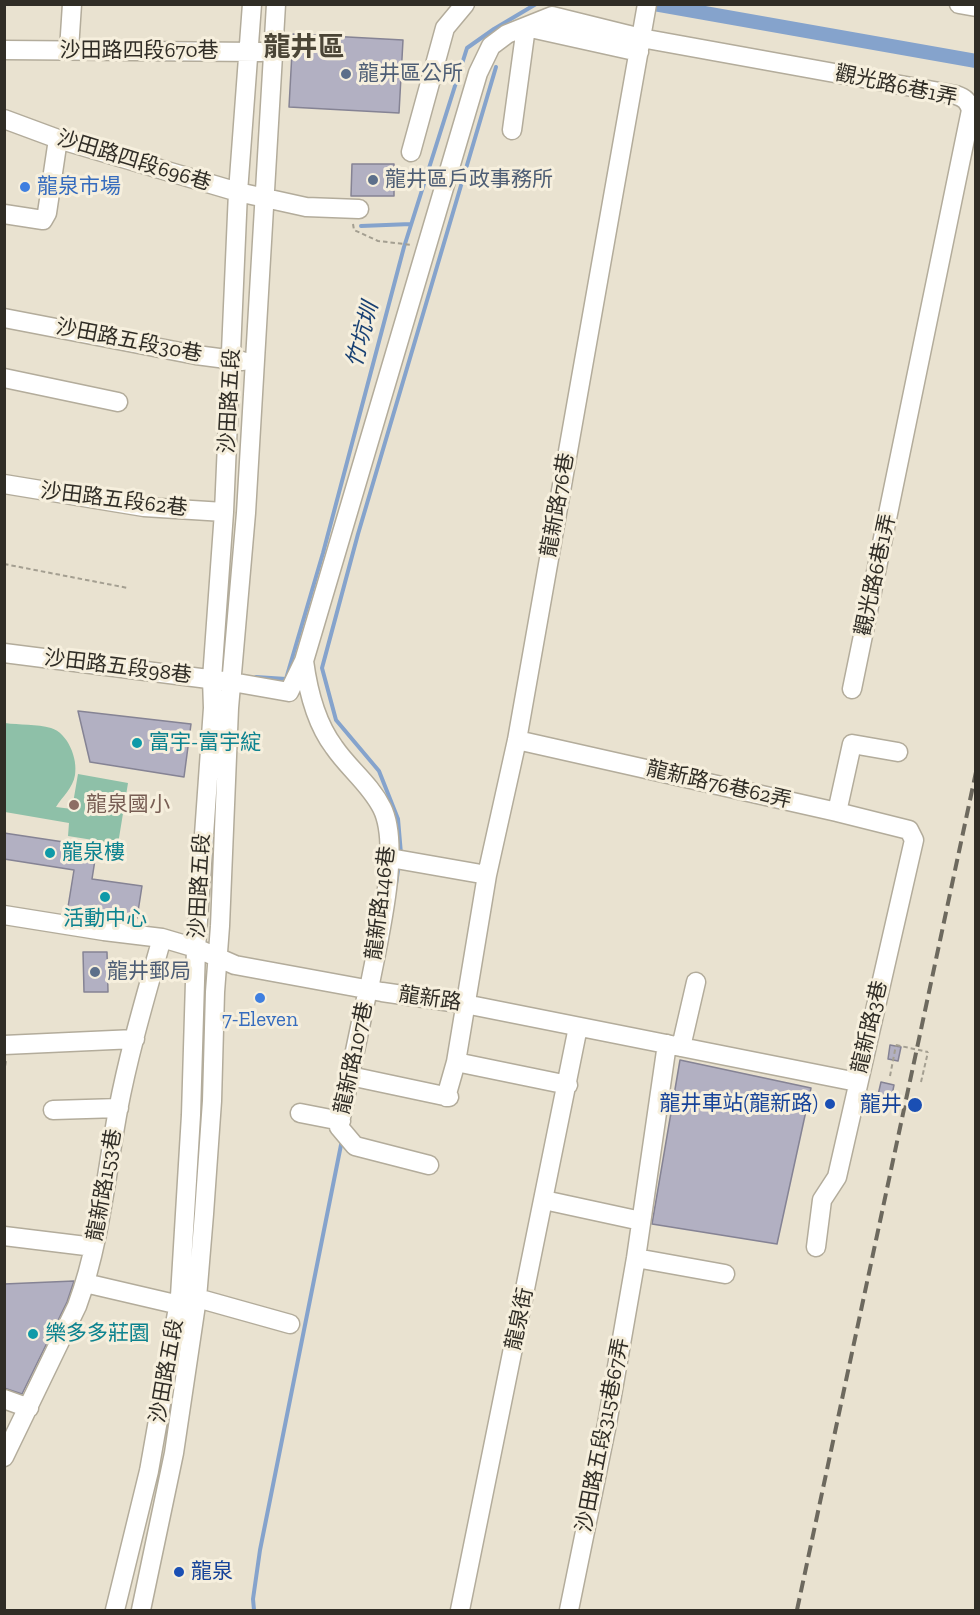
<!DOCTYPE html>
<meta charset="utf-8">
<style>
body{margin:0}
#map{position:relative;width:980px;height:1615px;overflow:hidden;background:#e9e2d0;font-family:"Zilla Slab",serif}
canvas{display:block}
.frame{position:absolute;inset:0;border:6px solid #302d26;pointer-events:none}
</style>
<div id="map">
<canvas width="980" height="1615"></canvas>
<div class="frame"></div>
</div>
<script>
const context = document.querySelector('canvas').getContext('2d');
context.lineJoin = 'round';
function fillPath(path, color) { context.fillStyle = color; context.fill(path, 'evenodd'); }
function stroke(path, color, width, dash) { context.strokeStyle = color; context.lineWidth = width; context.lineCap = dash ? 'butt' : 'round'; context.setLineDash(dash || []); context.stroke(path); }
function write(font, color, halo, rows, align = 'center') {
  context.font = font + ' "Zilla Slab","Noto Sans TC",serif'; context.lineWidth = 6; context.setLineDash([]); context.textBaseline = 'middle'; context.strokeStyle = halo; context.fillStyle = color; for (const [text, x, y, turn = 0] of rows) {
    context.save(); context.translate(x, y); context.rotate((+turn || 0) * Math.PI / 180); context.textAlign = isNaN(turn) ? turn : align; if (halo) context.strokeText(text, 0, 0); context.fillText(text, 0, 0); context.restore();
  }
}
const green = new Path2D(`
 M5 723C19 725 37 724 51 728 68 733 78 759 75 775 73 788 62 797 56 807L72 809 78 774 128 783 118 844 68 836 69 823 5 812Z`);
const stream = new Path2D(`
 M361 226 411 224
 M256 677 286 679 323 553 404 247 467 48 494 29 536 4
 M401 854 398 819 379 771 336 720 322 668 358 534 496 67
 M396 884 399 864
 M254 1610 253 1599 260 1550 342 1140`);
const canal = new Path2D(`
 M654 4 976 61`);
const building = new Path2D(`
 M293 34 403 40 399 113 289 107Z
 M352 164H394V196H351Z
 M78 711 191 724 184 777 90 762Z
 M4 833 97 847 92 879 142 886 137 918 68 907 74 870 4 859Z
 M83 952H107L108 992H84Z
 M890 1045 901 1047 898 1061 888 1059Z
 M680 1060 811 1088 777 1244 652 1224Z
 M881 1082 894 1085 889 1110 875 1108Z
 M74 1281 67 1302 22 1394 4 1388V1284Z`);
const path = new Path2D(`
 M353 224 354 230 378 241 412 245
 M4 564 128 588
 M4 1073 6 1061
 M890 1076 896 1045
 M921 1082 928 1052`);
const minor = new Path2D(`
 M959 4 976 7
 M526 27 639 52
 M4 50 261 52
 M69 50 72 4
 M4 119 58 139 238 192 306 207 359 209
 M512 130 526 27
 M411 152 445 28 465 4
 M4 214 43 220 47 213 58 139
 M4 318 196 355 242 361
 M4 378 118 402
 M4 484 144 507 224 512
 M4 653 232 682 289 692 304 661 478 73 491 46 507 34 552 16 641 38 956 95C965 98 968 101 971 110L852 689
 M304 661C308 691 316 723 334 747 349 769 370 784 382 808 402 848 377 945 369 989
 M517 740 837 812 909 830 914 840 837 1177 822 1200 816 1247
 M837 812 852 744 898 752
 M390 858 487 875
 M4 915 104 931 162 938 196 948 235 965 382 992 465 1004 857 1082
 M368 989 339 1127 355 1146 429 1165
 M4 1045 135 1039
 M681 1047 696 982
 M456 1062 568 1085
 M350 1076 449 1097
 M446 1097 456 1062 487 875 517 740 647 4
 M53 1110 119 1108
 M300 1113 341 1121
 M544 1200 641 1221
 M4 1236 94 1247
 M636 1258 725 1274
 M85 1283 188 1307
 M197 1298 290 1324
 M4 1399 29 1408
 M4 1457 77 1306C100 1244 106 1175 118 1110 129 1052 146 995 162 938
 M115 1610 149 1471 180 1296 191 1115 196 948 213 708 212 679 224 512 238 192 252 4
 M141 1610 174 1453 197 1298 204 1214 212 1101 215 992 220 926 229 708 246 513 276 4
 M460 1610 578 1027
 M569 1610 607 1424 636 1258 667 1044`);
const rail = new Path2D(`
 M797 1610 976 772`);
const pathBridge = new Path2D(`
 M896 1045 928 1052`);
const markers = [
 [346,74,6,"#5c6f8a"],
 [373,180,6,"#5c6f8a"],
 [25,187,6,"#3f7fe0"],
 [137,743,6,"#0f9aa8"],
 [74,805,6,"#8d6e63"],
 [50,853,6,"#0f9aa8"],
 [105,897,6,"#0f9aa8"],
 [95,972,6,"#5c6f8a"],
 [260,998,6,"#3f7fe0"],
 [830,1104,6,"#1a4fb4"],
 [915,1105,8,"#1a4fb4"],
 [33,1334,6,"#0f9aa8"],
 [179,1572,6,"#1a4fb4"]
];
const streetNames = [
 ["沙田路四段670巷",139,51],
 ["觀光路6巷1弄",896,86,12],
 ["沙田路四段696巷",134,161,17],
 ["沙田路五段30巷",129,341,11],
 ["沙田路五段",230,401,-87],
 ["沙田路五段62巷",114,500,7],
 ["龍新路76巷",558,505,-80],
 ["觀光路6巷1弄",876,575,-78],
 ["沙田路五段98巷",118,667,7],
 ["龍新路76巷62弄",719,785,13],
 ["沙田路五段",200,886,-87],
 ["龍新路146巷",381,903,-83],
 ["龍新路",430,999,8],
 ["龍新路3巷",870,1027,-77],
 ["龍新路107巷",354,1058,-78],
 ["龍新路153巷",105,1185,-80],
 ["龍泉街",520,1319,-78],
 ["沙田路五段",167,1371,-80],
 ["沙田路五段315巷67弄",603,1435,-79]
];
const serviceNames = [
 ["龍井區公所",358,74],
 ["龍井區戶政事務所",385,180],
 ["龍井郵局",107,972]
];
const shopNames = [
 ["龍泉市場",37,187],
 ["7-Eleven",260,1020,"center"]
];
const cultureNames = [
 ["富宇-富宇綻",149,743],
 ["龍泉樓",62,853],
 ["活動中心",105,919,"center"],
 ["樂多多莊園",45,1334]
];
const educationNames = [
 ["龍泉國小",86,805]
];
const transitNames = [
 ["龍井車站(龍新路)",818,1104],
 ["龍井",902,1105],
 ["龍泉",191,1572,"left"]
];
const waterNames = [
 ["竹坑圳",363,335,-75]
];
const districtNames = [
 ["龍井區",304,48]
];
fillPath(green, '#8ec0a8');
stroke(stream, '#85a3cc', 4);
stroke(canal, '#85a3cc', 14);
fillPath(building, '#b2b0c2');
stroke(building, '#858394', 1.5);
stroke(minor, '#b3ac9b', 21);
stroke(path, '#a49f91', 2, [4.5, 3]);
stroke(minor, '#fff', 18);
stroke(rail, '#6d695e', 4, [12, 6]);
stroke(pathBridge, '#a49f91', 2, [4.5, 3]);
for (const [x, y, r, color] of markers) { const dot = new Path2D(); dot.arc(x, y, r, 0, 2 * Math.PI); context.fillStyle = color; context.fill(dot); stroke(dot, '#f6efdd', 2); }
write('21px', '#302d26', '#f6efdd', streetNames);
write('21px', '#4e5e75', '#f6efdd', serviceNames, 'left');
write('21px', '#366cbe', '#f6efdd', shopNames, 'left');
write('21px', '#0d838f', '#f6efdd', cultureNames, 'left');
write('21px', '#785e54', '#f6efdd', educationNames, 'left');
write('21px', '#164399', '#f6efdd', transitNames, 'right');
write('italic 22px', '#184073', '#f6efdd', waterNames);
write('bold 27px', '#4b4536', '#f6efdd', districtNames);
</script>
